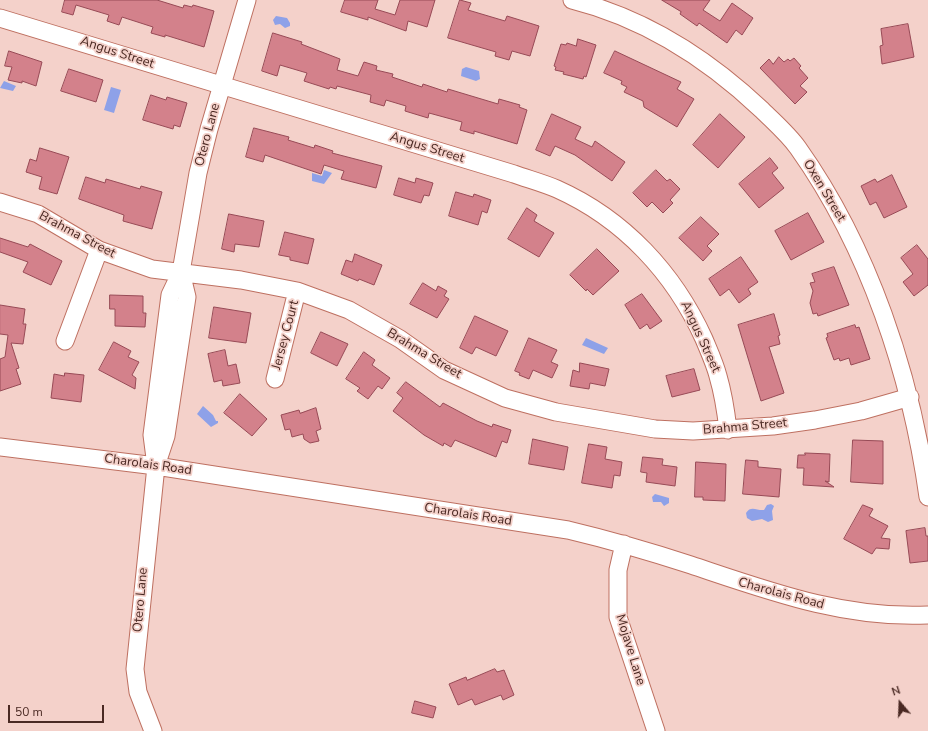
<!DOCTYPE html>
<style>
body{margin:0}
#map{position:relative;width:928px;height:731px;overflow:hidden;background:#f4d1ca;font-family:"Nunito Sans",sans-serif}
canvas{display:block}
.north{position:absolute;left:880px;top:683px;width:40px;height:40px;-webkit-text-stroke:3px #f4d1ca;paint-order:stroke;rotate:341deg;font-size:11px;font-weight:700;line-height:16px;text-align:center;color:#4a2923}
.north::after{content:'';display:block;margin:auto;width:14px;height:18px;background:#4a2923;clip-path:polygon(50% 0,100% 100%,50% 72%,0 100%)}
.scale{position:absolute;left:8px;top:705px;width:96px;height:18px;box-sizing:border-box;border:2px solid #4a2923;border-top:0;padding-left:5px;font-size:12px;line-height:14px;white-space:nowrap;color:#4a2923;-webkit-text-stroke:3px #f4d1ca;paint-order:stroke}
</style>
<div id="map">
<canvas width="928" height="731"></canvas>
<div class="north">N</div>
<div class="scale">50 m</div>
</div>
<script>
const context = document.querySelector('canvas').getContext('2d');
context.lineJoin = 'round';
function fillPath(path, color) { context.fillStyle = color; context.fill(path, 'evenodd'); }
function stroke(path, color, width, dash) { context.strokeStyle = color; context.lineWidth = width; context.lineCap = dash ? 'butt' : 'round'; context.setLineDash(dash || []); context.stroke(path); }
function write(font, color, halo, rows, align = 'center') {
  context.font = font + ' "Nunito Sans",sans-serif'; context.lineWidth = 3.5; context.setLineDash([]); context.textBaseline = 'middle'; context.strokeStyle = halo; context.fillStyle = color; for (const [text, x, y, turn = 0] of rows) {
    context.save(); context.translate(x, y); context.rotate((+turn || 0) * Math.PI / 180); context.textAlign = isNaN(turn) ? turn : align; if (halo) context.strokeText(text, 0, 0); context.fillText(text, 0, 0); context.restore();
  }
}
const water = new Path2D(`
 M276 16 287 18 290 23V26L285 28 280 24 275 25 273 20Z
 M466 67 479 71 480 79 476 81 461 76 462 69Z
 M4 81 16 86 13 91 0 88Z
 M111 87 121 90 114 113 104 110Z
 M324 170 332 173 324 184 312 181V173L322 176Z
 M586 338 608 348 604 354 582 345Z
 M203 406 213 415 216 421H218V423L211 427 197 414Z
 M655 494 669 498V503L664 506 661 502H653L652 497Z
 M771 504 774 506 772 511 773 520 768 522 762 519 752 521 747 518 746 513C751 505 757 511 764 510L767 505Z`);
const building = new Path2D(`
 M65 0H157L183 8 184 5 192 7 193 5 214 11 204 47 165 35V37L151 33 153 27 122 17 119 25 107 21 109 15 76 5 73 15 62 12Z
 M345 0H378L375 9 395 15 400 0H435L427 27 408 21 406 31 368 17V20L341 12Z
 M460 0 471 3 468 10 505 21 507 16 539 26 530 56 512 51 509 60 495 56 496 52 448 38Z
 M662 0H710L703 10 720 21 732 3 753 18 742 35 736 30 727 43 699 23 697 26 680 14 681 12Z
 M908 24 914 57 882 64 880 46 883 45 881 29Z
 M273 33 302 42 301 44 340 59 337 70 358 76 364 62 377 66 376 70 393 74 392 77 422 87 423 84 447 92 448 89 498 104 499 99 520 105 519 107 527 110 517 144 474 131V134L460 130 462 122 429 113 428 118 405 111 406 106 386 100 384 106 370 102 371 95 337 86 336 89 330 87 329 89 304 81 307 73 280 65 277 76 262 71Z
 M578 39 596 45 586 77 584 76 583 79 563 74 564 72 555 70 556 67 554 66 561 44 566 45 567 43 576 46Z
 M9 51 42 62 36 86 22 81V83L8 80 12 67 5 66Z
 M615 51 681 82 677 89 694 99 677 127 644 107 643 101 624 92 627 87 621 84 622 81 604 73Z
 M779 57 784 62 788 59 790 61 794 58 801 66 799 68 808 78 800 86 807 92 795 104 760 68 769 59 773 64Z
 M69 69 103 80 96 102 61 91Z
 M151 95 166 100 167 97 187 103 180 127 174 125 173 129 143 120Z
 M552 114 581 127 575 139 592 147 595 141 625 162 612 181 575 155 555 146 550 156 536 150Z
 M720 114 745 137 718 168 693 145Z
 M254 128 289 137 288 140 314 148 315 145 333 151 332 153 382 166 376 188 341 179 344 171 324 165 321 174 265 155 263 162 246 157Z
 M40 148 69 157 57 194 39 189 42 177 26 172 30 159 36 161Z
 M770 158 778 168 772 173 784 188 759 208 739 184Z
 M656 170 667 181 670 179 680 189 670 200 673 203 663 213 652 202 647 207 633 193Z
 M892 175 907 207 884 218 876 202 870 205 861 186 875 179 877 182Z
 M86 177 105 183 106 179 140 189 141 186 162 192 152 229 123 221 124 215 79 199Z
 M399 178 415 183 416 178 433 183 429 196 424 195 421 203 394 195Z
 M456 192 473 197 474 194 491 200 487 213 482 211 478 225 449 216Z
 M527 208 537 215 534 221 554 233 539 257 508 239Z
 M808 213 824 242 791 260 775 231Z
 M229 214 264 221 259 247 235 244 234 252 222 249Z
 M701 217 719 234 707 246 712 251 703 261 679 238Z
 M285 232 314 239 308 264 290 260V257L279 255Z
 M0 238 28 247 30 244 62 261 51 285 23 272 28 262 0 252Z
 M917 245 928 259V285L914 296 903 282 913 274 901 258Z
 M597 249 619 271 593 295 587 289 586 291 570 275Z
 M355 254 382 265 374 285 359 279 358 281 341 274 346 260 352 262Z
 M741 257 758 282 748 289 751 294 739 303 729 289 720 296 709 279Z
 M834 267 849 305 818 316 817 313 813 314 810 303 813 291 810 283 815 282 812 274Z
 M423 283 436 291 438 286 447 291 444 296 449 299 437 318 410 304Z
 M642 294 662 321 650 329 647 324 640 329 625 305Z
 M110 295 143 296V313H146L145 327 115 326V309H110Z
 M0 305 25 309 23 324H26L23 344 11 343 19 368 16 369 21 384 0 391V359L5 357 8 335 0 334Z
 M214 307 251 313 246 343 209 338Z
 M774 314 780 335 778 336 780 344 769 347 784 393 761 401 738 325Z
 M475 316 508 331 496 356 476 347 472 354 460 348Z
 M855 325 856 328 859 327 870 359 851 365 849 358 840 361 839 358 834 360 826 338 828 337 827 334Z
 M321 332 348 344 337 366 311 353Z
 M529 338 557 350 551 362 558 365 552 378 533 370 529 379 519 375 520 373 515 371Z
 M114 342 131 351 128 357 139 362 132 375 136 378 135 389 99 370Z
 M225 350 228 366 236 364 240 383 223 386 222 380 214 382 208 354Z
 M364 352 375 360 372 365 390 378 382 389 378 386 368 399 357 391 360 388 346 379Z
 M580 363 609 369 605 386 590 383 589 389 570 386 573 370 579 372Z
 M694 369 700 390 672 397 666 376Z
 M65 373 84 375 81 402 51 398 54 374 64 376Z
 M406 382 440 407 443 403 477 421 492 427 493 424 511 430 507 443 502 441 496 457 455 440 451 447 444 443 443 446 424 435 393 411 403 398 397 393Z
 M240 394 267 419 252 436 224 413Z
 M316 408 321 429 316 431 319 441 310 443 304 439 303 434 292 437 290 429 285 430 281 415 299 410 300 413Z
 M533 439 568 447 564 470 529 464Z
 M853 440 883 441V484L851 482Z
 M589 444 607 447 605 459 622 462 620 476 614 475 612 488 582 483Z
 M805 453 830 454 829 482 825 481 834 487 803 485 804 468H797L798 455H805Z
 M643 457 663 459 662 465 677 467 675 486 646 482 647 473 641 472Z
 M746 460 758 461V467L781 469 779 497 743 494Z
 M696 462 726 464 725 501 703 500V497H695Z
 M863 505 873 509 869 516 888 526 881 538 890 539 889 549 876 548 872 554 844 539Z
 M925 528 926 536H928V561L910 563 906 531Z
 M495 669 497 672 504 670 514 695 503 700 501 695 475 705 472 699 458 705 449 684 466 677 467 680Z
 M415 701 436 707 433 718 412 713Z`);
const minor = new Path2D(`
 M572 0C644 18 708 59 762 110 774 122 788 134 798 148 869 248 911 375 928 497
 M0 18 514 174C528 179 543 183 557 189 624 219 674 273 704 339 709 351 715 364 718 376 723 393 726 412 728 430
 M0 202 38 214 99 250 152 269 241 280 297 291 349 310 400 339 444 370 505 398 556 412 655 429 693 431 773 426 815 420 861 411 910 397
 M181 272 187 297 166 436 156 466 152 435 170 295 181 272 198 173 209 129 247 0
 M65 341 99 250
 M275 379 297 291
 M0 447 156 466 568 530C610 540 651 552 691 565 769 591 844 619 928 615
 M624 544 618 570V617L656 731
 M153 731 138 692 135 669 156 466`);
const streetNames = [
 ["Angus Street",117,53,18],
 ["Otero Lane",208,135,-75],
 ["Angus Street",427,148,17],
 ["Oxen Street",824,191,59],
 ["Brahma Street",77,235,28],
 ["Jersey Court",286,335,-75],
 ["Angus Street",700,337,65],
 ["Brahma Street",424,354,31],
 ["Brahma Street",745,427,-5],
 ["Charolais Road",148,465,8],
 ["Charolais Road",468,515,9],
 ["Charolais Road",781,594,15],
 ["Otero Lane",141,600,-85],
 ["Mojave Lane",630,650,73]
];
fillPath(water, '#8ea1e8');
fillPath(building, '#d3818b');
stroke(building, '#974a56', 1);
stroke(minor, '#be7061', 19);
stroke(minor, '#fff', 17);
write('13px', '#4a2923', '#f4d1ca', streetNames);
</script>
